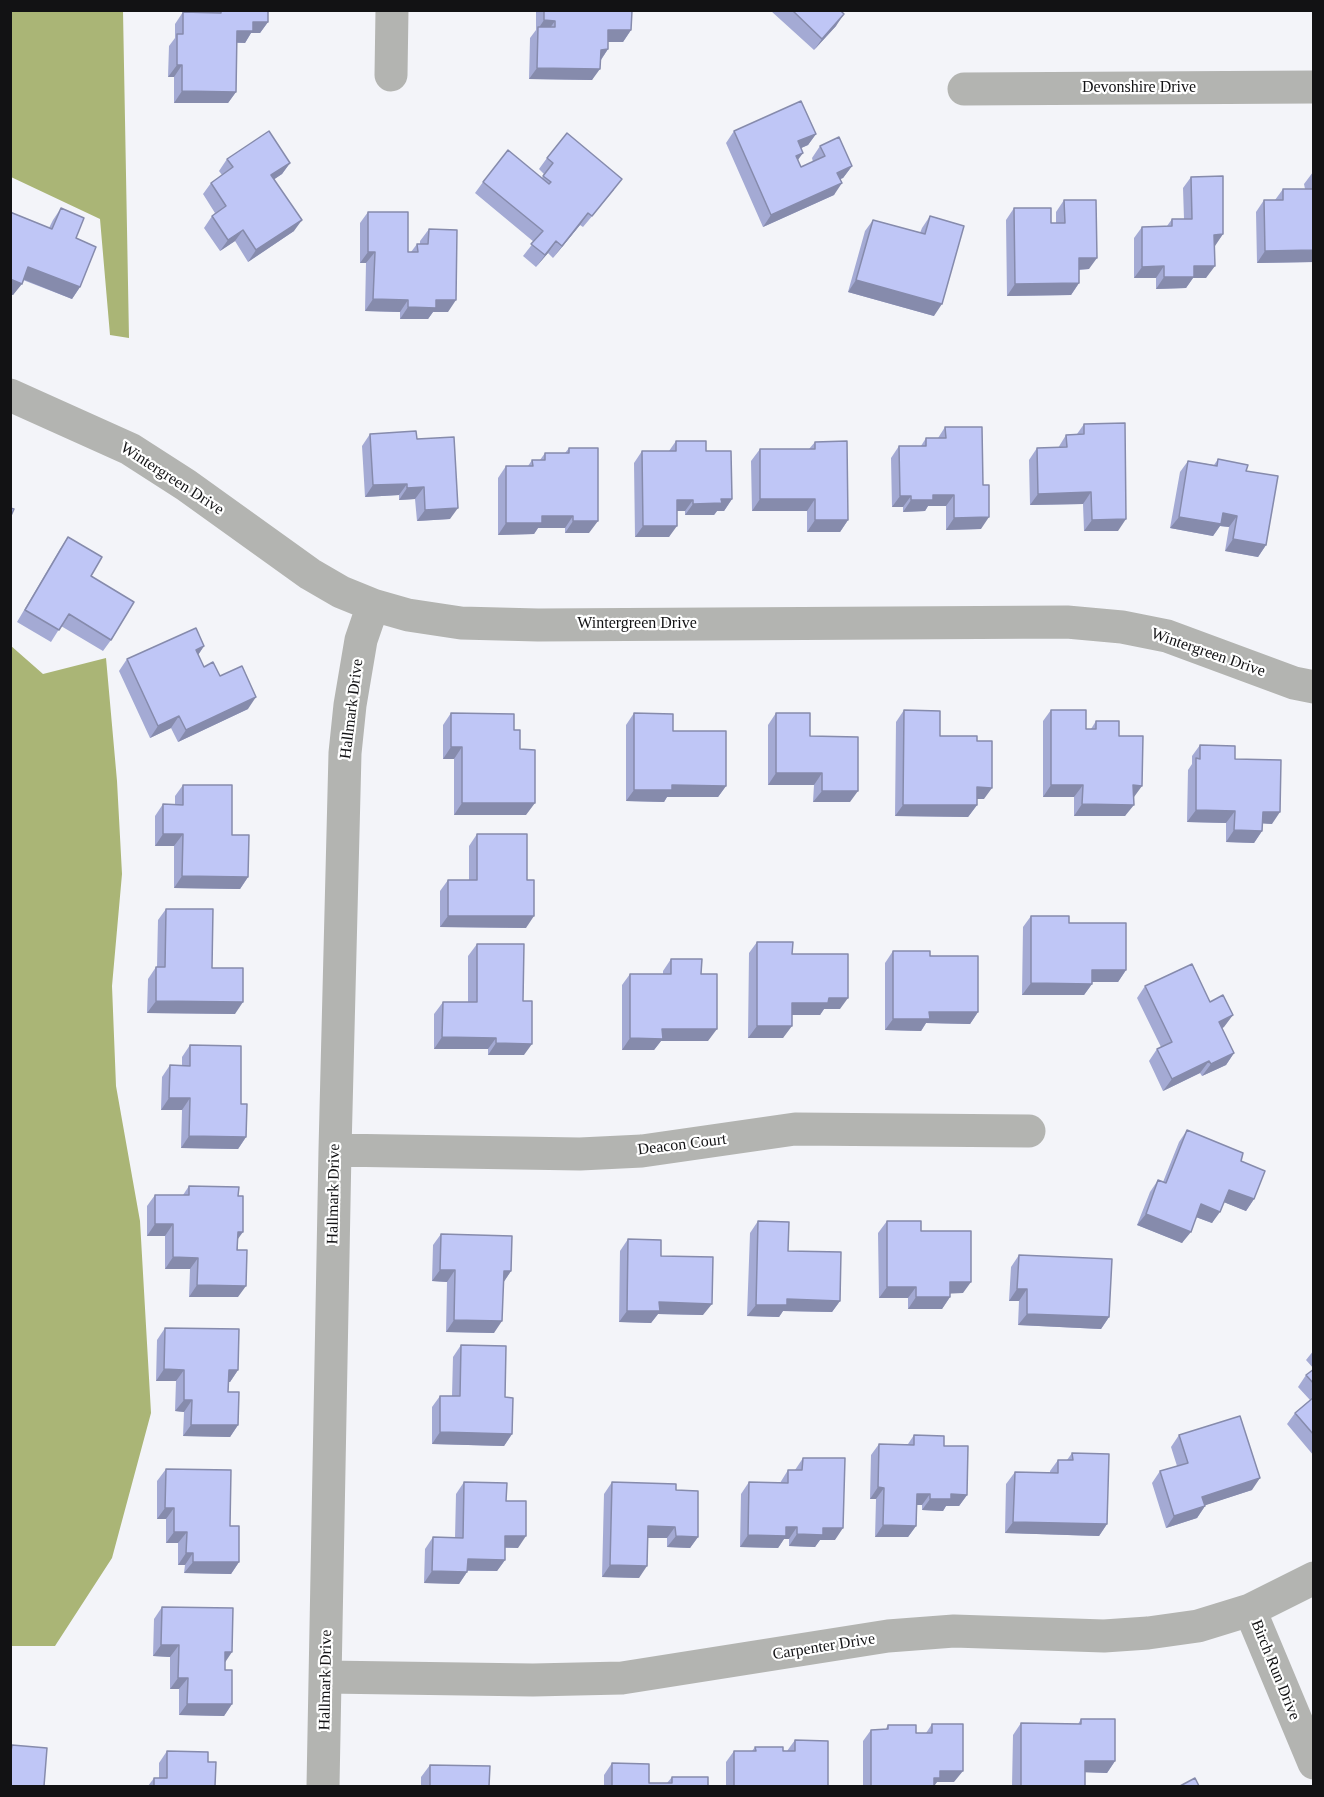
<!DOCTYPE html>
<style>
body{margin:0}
#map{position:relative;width:1324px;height:1797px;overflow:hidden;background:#f3f4f9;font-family:"Times New Roman",serif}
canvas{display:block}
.frame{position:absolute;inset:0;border:12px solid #121214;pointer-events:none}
</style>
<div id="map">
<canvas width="1324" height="1797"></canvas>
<div class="frame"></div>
</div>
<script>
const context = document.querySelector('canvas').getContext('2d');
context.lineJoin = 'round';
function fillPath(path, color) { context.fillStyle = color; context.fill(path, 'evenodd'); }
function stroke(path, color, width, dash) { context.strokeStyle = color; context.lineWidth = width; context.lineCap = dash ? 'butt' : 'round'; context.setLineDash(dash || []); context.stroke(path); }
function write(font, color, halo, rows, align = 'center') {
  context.font = font + ' "Times New Roman",serif'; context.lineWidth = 4.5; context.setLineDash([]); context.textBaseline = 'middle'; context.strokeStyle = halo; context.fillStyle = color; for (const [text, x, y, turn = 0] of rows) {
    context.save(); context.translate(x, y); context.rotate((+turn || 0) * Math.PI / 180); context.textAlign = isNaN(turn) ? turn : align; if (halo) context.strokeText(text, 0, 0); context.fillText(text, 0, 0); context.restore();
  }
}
const forest = new Path2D(`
 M10 11H123L129 338 110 335 100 219 11 177Z
 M10 645 43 674 106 658 117 781 122 874 112 986 116 1086 140 1221 151 1413 112 1558 55 1646H10Z`);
const street = new Path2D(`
 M391 75 392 10
 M964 89 1314 87
 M10 395 130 449 186 485 310 574 341 592 373 605 408 615 461 623 538 625 1067 622 1122 627 1167 636 1294 683 1314 687
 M335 1150 580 1154 642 1151 795 1129 1029 1131
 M1250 1610 1314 1763
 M326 1677 533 1680 622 1678 888 1636 954 1631 1104 1636 1148 1633 1198 1626 1250 1610 1314 1578
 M323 1786 335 1150 345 753 350 705 361 640 373 605`);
const wall = new Path2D(`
 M213 10H268V22L260 33H251L245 43H237L236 92 228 103H174V77H168L169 46 175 38V24L183 12 213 13Z
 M536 10H617L631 30 623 42H608V49L601 60 592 80 529 79 530 38 536 30Z
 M840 10 836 26 814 50 771 11Z
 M734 131 816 134 808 145 801 148 798 160 801 167 813 162 812 158 820 146 852 166 843 178 840 179 834 195 763 227 726 143Z
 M547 158 614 190 583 227 580 225 553 258 548 253 536 267 523 256 534 242 475 193 483 182 542 178 544 174 539 169Z
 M227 159 290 163 282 174 274 179 294 231 248 262 235 241 220 251 204 228 212 216 215 213 203 194 211 183 222 175 219 171Z
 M1313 172 1314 262 1257 263 1256 212 1264 200H1275L1283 189H1305L1304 184Z
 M1191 177 1223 234 1214 246 1206 278H1193L1186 288 1156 289V278H1134V238L1142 227 1167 226 1172 219H1184L1183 188Z
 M1064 200 1089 269 1079 270V283L1071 295 1007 296 1006 220 1014 208 1051 223H1056V212Z
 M61 208 76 238 80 287 72 299 23 280 13 295 10 294V212L49 228 53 220Z
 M368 212 408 252H411L417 244H420V241L429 229 448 312H433L428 319H400V312L365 311 366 263H360V223Z
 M930 216 934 316 848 292 865 231 873 220 920 233 922 228Z
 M1084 424 1118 531H1084L1083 504 1030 505 1029 460 1037 448H1058L1066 435 1077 434Z
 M945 427 981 529 946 530V506H928L925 511 903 512V507H892L891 458 899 446H921L926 438H938Z
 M370 434 417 439 450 519 417 521 415 499 399 500V495L365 497 362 446Z
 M676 441 706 451 732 499 724 511H717L714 515H685V511H677L669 537H635L634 463 642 451H669Z
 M815 442 848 520 840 532H807V511H752L751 461 760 449H809Z
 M569 448 589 533H565V528H538L534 534 498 535V478L506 466H528L532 460H540L545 453H565Z
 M1218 459 1246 471 1266 545 1258 557 1225 551 1229 527 1220 526 1213 536 1170 528 1180 472 1188 461 1214 465Z
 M68 537 91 576 111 640 103 651 61 626 51 642 17 622 60 549Z
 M204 646 198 655 204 667 220 676 248 709 178 742 171 728 150 738 119 671 127 659Z
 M904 710 940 736 977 741 984 799H977V805L968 817 895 816 896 722Z
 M1051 710 1086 729H1091L1096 721 1119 736 1134 797 1125 816H1074V797H1043V721Z
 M451 713 514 730 520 749 526 815H454V759H443V725Z
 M634 713 726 786 718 797H667L664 802 626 801V725Z
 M776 713 810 736 850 802H813L814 785H768V725Z
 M1200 745 1235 759 1272 824 1262 823V831L1254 843 1226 842V823L1187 822 1188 770 1192 764V756Z
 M183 785 232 835 248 877 240 889 174 888V846H155V816L163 804H175V796Z
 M477 834 527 880 526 928 440 927V891L448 880H469V846Z
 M166 909 212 968 235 1014 147 1013 148 979 156 967H157L158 920Z
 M1031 916 1069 923 1126 970 1118 982H1092V984L1084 995H1022L1023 927Z
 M757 942 792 954 840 1009H824L820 1015H792L783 1038H748L749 953Z
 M477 944 524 1055H488V1049H434V1014L443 1002H468V956Z
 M893 951 930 956 978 1012 970 1024 926 1023 921 1031 885 1030V963Z
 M671 959 701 974 708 1041H661L654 1050H622V985L630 974H663V971Z
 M1145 986 1210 1002 1224 1027 1222 1028 1234 1053 1226 1065 1202 1076 1200 1073 1163 1091 1149 1061 1157 1049 1161 1047 1137 998Z
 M190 1045 241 1104 246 1137 238 1149 181 1148 182 1110H161L162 1077 170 1065 182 1066V1057Z
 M1187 1130 1241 1161 1254 1199 1246 1211 1224 1202 1212 1223 1196 1217 1182 1243 1137 1225 1150 1192 1158 1180 1163 1182 1179 1142Z
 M189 1186 238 1239V1297H189L190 1269H165V1236H147V1206L155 1195H183Z
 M758 1221 840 1301 832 1312 783 1311 779 1317 747 1316 750 1233Z
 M887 1221 921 1231 963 1293H950V1297L942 1309H908V1298H879L878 1233Z
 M441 1234 511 1271 503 1283 494 1333 446 1332 447 1282 432 1281 433 1245Z
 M628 1239 661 1256 703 1315 658 1314 651 1323 619 1322 620 1251Z
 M1019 1255 1109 1317 1101 1329 1018 1325 1019 1301H1009L1011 1267Z
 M165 1328 238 1370 230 1382H229L228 1392 238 1425 230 1437 183 1436 184 1412 175 1411 176 1381H156L157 1340Z
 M461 1345 505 1397 512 1434 504 1446 432 1444V1407L440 1396H452L453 1357Z
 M1314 1350V1369L1306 1360Z
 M1314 1369V1456L1287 1424 1295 1413 1310 1400 1298 1387 1306 1375Z
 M914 1435 944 1446 967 1495 959 1506H946L943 1511 922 1510V1505H917L916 1526 908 1537H875L876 1499H870L871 1455 879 1444H908Z
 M1179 1435 1252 1490 1205 1505V1506L1197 1518 1166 1528 1152 1483 1160 1471 1177 1466 1171 1447Z
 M1072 1453 1107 1524 1099 1536 1005 1533 1006 1484 1015 1472 1050 1473V1471L1058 1460H1067Z
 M803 1458 835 1540H820L815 1547 789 1546V1539H784L778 1548 740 1547 741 1494 749 1482 780 1483 788 1470H795Z
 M166 1469 230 1526 239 1562 231 1574 184 1573 185 1565H178V1543H166V1519H157V1481Z
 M464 1482 506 1501 518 1548H505V1560L497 1571H467V1572L459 1584 424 1583 425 1549 433 1537 455 1538 456 1494Z
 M612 1482 676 1490 698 1537 690 1548 667 1547V1538H648L639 1578 602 1577 604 1494Z
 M162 1607 225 1661V1670L232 1704 224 1716 179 1715V1689H170V1657L153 1656 154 1619Z
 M1081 1719 1115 1761 1107 1773 1085 1772V1786H1012L1013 1735 1021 1723 1078 1724Z
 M932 1724 954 1782H937L934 1786H863V1741L871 1730H885L888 1725 916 1733H926Z
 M795 1740 828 1786H726V1762L734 1751H752L755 1747 787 1751Z
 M167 1751 208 1762 215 1786H148L154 1778H159V1763Z
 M612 1763 649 1783H667L672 1777 708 1786H604V1775Z
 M430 1765 489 1786H421V1777Z`);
const shadedWall = new Path2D(`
 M844 14 836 26 814 50 822 39Z
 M544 20 555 21 547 32 538 29Z
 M253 22H268L260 33H251L245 43 229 42 237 31Z
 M608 30H631L623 42H600Z
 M608 49 600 61 601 50Z
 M177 65H182L174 77H168Z
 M537 68 600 69 592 80 529 79Z
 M182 91 236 92 228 103H174Z
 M816 134 808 145 790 153 798 141Z
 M803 153 795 164 796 156Z
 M290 163 282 174 263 187 271 175Z
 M852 166 843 178 828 184 837 173Z
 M842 183 834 195 763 227 771 215Z
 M588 213 580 225 553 258 562 246Z
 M302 220 294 231 248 262 256 250Z
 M243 230 235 241 220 251 228 240Z
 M1223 234 1215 246H1206L1214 235Z
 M556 241 548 253 536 267 545 255Z
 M1314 250V262L1257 263 1265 251Z
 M368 252H375L366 263H360Z
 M1079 258H1097L1089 269 1071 270Z
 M1164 266 1156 278H1134L1142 267Z
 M1194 266H1215L1206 278H1193L1186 288 1156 289 1164 277Z
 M28 267 80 287 72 299 20 278Z
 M10 279 22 284 13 295 10 294Z
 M856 280 942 304 934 316 848 292Z
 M1079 283 1071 295 1007 296 1015 284Z
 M373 299 408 300 400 312 365 311Z
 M436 300H456L448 312H433L428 319H400L408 307Z
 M407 484 399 495 365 497 373 485Z
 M424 487 415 499 399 500 407 488Z
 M1091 492 1083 504 1030 505 1038 494Z
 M933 495H954L946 506H928L925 511 903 512 911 500Z
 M900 496H911L903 507H892Z
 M721 499H732L724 511H717L714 515H685L693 504Z
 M760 499H815L807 511H752Z
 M677 500H693L685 511H669Z
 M458 508 450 519 417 521 425 510Z
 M1223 513 1237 516 1229 527 1220 526 1213 536 1170 528 1179 517Z
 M542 516H573L565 528H538L534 534 498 535 506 523Z
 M989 517 981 529 946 530 954 518Z
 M1126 519 1118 531H1084L1092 520Z
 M815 520H848L840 532H807Z
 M573 521H598L589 533H565Z
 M643 526H677L669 537H635Z
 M1233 539 1266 545 1258 557 1225 551Z
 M204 646 196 658V650Z
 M256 697 248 709 178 742 186 730Z
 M179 716 171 728 150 738 158 726Z
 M451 747H462L454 759H443Z
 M776 773H822L814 785H768Z
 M672 785 726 786 718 797H667L664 802 626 801 634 790Z
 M1051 785H1083L1074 797H1043Z
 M1133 785 1142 786 1134 797H1125Z
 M977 787 992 788 984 799H968Z
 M822 791H858L850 802H813Z
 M462 803H535L526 815H454Z
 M1082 804 1134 805 1125 816H1074Z
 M903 805H977L968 817 895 816Z
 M1196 810 1235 811 1226 823 1187 822Z
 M1263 812H1280L1272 824 1255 823Z
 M1234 830 1262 831 1254 843 1226 842Z
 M163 834H183L174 846H155Z
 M182 876 248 877 240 889 174 888Z
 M448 916H534L526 928 440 927Z
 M1092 970H1126L1118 982H1084Z
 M1031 983 1092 984 1084 995H1022Z
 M829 998H848L840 1009H824L820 1015H784L792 1003Z
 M156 1001 243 1002 235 1014 147 1013Z
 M929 1012H978L970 1024 926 1023 921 1031 885 1030 893 1019Z
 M1233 1015 1224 1027 1210 1034 1219 1022Z
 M757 1026H792L783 1038H748Z
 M662 1029H717L708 1041H661L654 1050H622L630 1038Z
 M442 1037 496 1038 488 1049H434Z
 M496 1043 532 1044 524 1055H488Z
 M1234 1053 1226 1065 1202 1076 1211 1064Z
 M1209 1061 1200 1073 1163 1091 1172 1079Z
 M169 1098H190L182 1110H161Z
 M189 1136 246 1137 238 1149 181 1148Z
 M1229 1190 1254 1199 1246 1211 1221 1201Z
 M1201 1204 1220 1212 1212 1223 1193 1216Z
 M1146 1214 1191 1232 1182 1243 1137 1225Z
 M155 1224H173L165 1236H147Z
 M238 1232H243L235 1243Z
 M173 1257 198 1258 190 1269H165Z
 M440 1270H455L447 1282 432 1281Z
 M504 1271H511L503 1283Z
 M950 1282H971L963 1293 942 1294Z
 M197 1285 246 1286 238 1297H189Z
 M887 1287H916L908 1298H879Z
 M1017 1289H1027L1019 1301H1009Z
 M916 1297H950L942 1309H908Z
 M787 1299 840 1301 832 1312 783 1311 779 1317 747 1316 756 1305Z
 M659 1302 712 1304 703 1315 658 1314 651 1323 619 1322 627 1311Z
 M1027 1314 1109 1317 1101 1329 1018 1325Z
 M454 1320 502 1321 494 1333 446 1332Z
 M164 1369 184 1370 176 1381H156Z
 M229 1370H238L230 1382H221Z
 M184 1400H192L184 1412 175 1411Z
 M191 1425H238L230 1437 183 1436Z
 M440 1432 512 1434 504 1446 432 1444Z
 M1260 1478 1252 1490 1194 1509 1202 1497Z
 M878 1487 884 1488 876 1499H870Z
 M917 1494H930L922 1505H909Z
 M951 1494 967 1495 959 1506H946L943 1511 922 1510 930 1499Z
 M1205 1506 1197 1518 1166 1528 1174 1516Z
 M165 1508H174L166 1519H157Z
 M1013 1522 1107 1524 1099 1536 1005 1533Z
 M883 1525 916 1526 908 1537H875Z
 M648 1526 675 1527 667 1538H640Z
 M786 1527H797L789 1539H784L778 1548 740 1547 748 1535Z
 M823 1528H843L835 1540H820L815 1547 789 1546 797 1534Z
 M174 1532H187L178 1543H166Z
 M505 1536H526L518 1548 497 1547Z
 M676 1536 698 1537 690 1548 667 1547Z
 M186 1553H193L185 1565H178Z
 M468 1559 505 1560 497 1571 460 1570Z
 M193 1562H239L231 1574 184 1573Z
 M610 1565 647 1566 639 1578 602 1577Z
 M432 1571 467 1572 459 1584 424 1583Z
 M161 1645H179L170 1657 153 1656Z
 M225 1652H232L224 1664Z
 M178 1678H188L179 1689H170Z
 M187 1704H232L224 1716 179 1715Z
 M1085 1761H1115L1107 1773 1077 1772Z
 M940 1771H963L954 1782H937L934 1786H928Z`);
const building = new Path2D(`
 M221 10H268V22H253V31H237L236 92 182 91V65H177V34H183V12L221 13Z
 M544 10 632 11 631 30H608V49L601 50 600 69 537 68 538 27H555V21L544 20Z
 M792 10H840L844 14 822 39Z
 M801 101 816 134 798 141 803 153 796 156 801 167 825 156 820 146 839 137 852 166 837 173 842 183 771 215 734 131Z
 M269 131 290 163 271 175 302 220 256 250 243 230 228 240 212 216 226 206 211 183 233 167 227 159Z
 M567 133 622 179 592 216 588 213 562 246 556 241 545 255 531 244 543 231 483 182 508 150 549 184 551 182 543 176 553 163 547 158Z
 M1313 172H1314V250L1265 251 1264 200H1283V189H1313Z
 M1223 176V234L1214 235 1215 266H1194V277H1164V266L1142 267V227L1172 226V219H1192L1191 177Z
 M1064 200H1096L1097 258H1079V283L1015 284 1014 208H1051V223H1065Z
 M61 208 84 218 76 238 96 247 80 287 28 267 22 284 10 279V212L52 229Z
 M368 212H408V252H418L417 244H428L429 229 457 230 456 300H436V308L408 307V300L373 299 375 252H368Z
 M930 216 964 226 942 304 856 280 873 220 925 234Z
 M1125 423 1126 519 1092 520 1091 492 1038 494 1037 448 1067 447 1066 435 1084 434V424Z
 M945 427H982L983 485H989V517L954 518V495H933V500H911V496H900L899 446H926V438H946Z
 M416 431 417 439 454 437 458 508 425 510 424 487 407 488V484L373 485 370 434Z
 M676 441H706V451H731L732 499H721L722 503 693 504V500H677V526H643L642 451H676Z
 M847 441 848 520H815V499H760V449H815V442Z
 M569 448H598V521H573V516H542V523H506V466H533L532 460H545V453H569Z
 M1218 459 1248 465 1246 471 1278 476 1266 545 1233 539 1237 516 1223 513 1221 524 1179 517 1188 461 1217 466Z
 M10 508 14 509 10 518Z
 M68 537 102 557 91 576 134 602 111 640 69 614 59 630 25 610Z
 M196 628 204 646 196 650 204 667 213 662 220 676 242 666 256 697 186 730 179 716 158 726 127 659Z
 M904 710 940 711V736H977V741H992V788L977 787V805H903Z
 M1051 710H1086V729H1096V721H1119V736H1143L1142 786 1133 785 1134 805 1082 804 1083 785H1051Z
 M451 713 514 714V730H520V749L535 750V803H462V747H451Z
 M634 713 673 714V731H726V786L672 785V790H634Z
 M776 713H810V736L858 737V791H822V773H776Z
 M1200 745 1235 746V759L1281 760 1280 812H1263L1262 831 1234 830 1235 811 1196 810V758L1200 759Z
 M183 785H232V835H249L248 877 182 876 183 834H163V804L183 805Z
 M477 834H527V880H534V916H448V880H477Z
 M166 909H213L212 968H243V1002L156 1001V967H165Z
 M1031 916H1069V923H1126V970H1092V984L1031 983Z
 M757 942H793L792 954H848V998H829L828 1003H792V1026H757Z
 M477 944H524L523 1001H532V1044L496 1043V1038L442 1037 443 1002H477Z
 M893 951H930V956H978V1012H929L930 1019H893Z
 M671 959H702L701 974H717V1029H662L663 1039 630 1038V974H671Z
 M1192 964 1210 1002 1223 995 1233 1015 1219 1022 1234 1053 1211 1064 1209 1061 1172 1079 1157 1049 1172 1042 1145 986Z
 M190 1045 241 1046V1104H247L246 1137 189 1136 190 1098H169L170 1065 190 1066Z
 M1187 1130 1243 1153 1241 1161 1265 1171 1254 1199 1229 1190 1220 1212 1201 1204 1191 1232 1146 1214 1158 1180 1166 1183Z
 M189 1186 239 1187 238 1196H243V1232H238L237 1250H247L246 1286 197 1285 198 1258 173 1257V1224H155V1195H189Z
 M758 1221 789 1222 788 1251 841 1252 840 1301 787 1299V1305H756Z
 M887 1221H921V1231H971V1282H950V1297H916V1287H887Z
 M441 1234 512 1236 511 1271H504L502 1321 454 1320 455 1270H440Z
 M628 1239 661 1240V1256L713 1257 712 1304 659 1302 660 1311H627Z
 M1019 1255 1112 1259 1109 1317 1027 1314V1289H1017Z
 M165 1328 239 1329 238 1370H229L228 1392H239L238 1425H191L192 1400H184V1370L164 1369Z
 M461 1345 506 1346 505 1397 513 1398 512 1434 440 1432V1396H460Z
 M1314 1369V1384L1306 1375Z
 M1314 1397V1435L1295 1413Z
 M1240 1416 1260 1478 1202 1497 1205 1506 1174 1516 1160 1471 1188 1463 1179 1435Z
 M914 1435 944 1436V1446H968L967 1495 951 1494V1499H930V1494H917L916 1526 883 1525 884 1488 878 1487 879 1444 914 1445Z
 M1072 1453 1109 1454 1107 1524 1013 1522 1015 1472 1058 1473V1460H1073Z
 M803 1458H845L843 1528H823V1535L797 1534V1527H786V1536L748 1535 749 1482 788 1483V1470H802Z
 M166 1469 231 1470 230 1526H239V1562H193V1553H186L187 1532H174V1508H165Z
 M464 1482 507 1483 506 1501H526V1536H505V1560L468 1559 467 1572 432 1571 433 1537 463 1538Z
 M612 1482 676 1484V1490L698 1491V1537L676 1536 675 1527 648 1526 647 1566 610 1565Z
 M162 1607 233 1608 232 1652H225V1670H232V1704H187L188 1678H178L179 1645H161Z
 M1081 1719H1115V1761H1085V1786H1021V1723L1081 1724Z
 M932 1724H963V1771H940V1778H934V1786H871V1730L888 1729V1725H916V1733H932Z
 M795 1740 828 1741V1786H734V1751H756L755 1747H783V1751H795Z
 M12 1745 47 1748 44 1786H10V1758Z
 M167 1751 208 1752V1762H216L215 1786H154V1778H167Z
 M612 1763 649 1764V1783H672V1777H708V1786H612Z
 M430 1765 490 1766 489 1786H430Z
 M1195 1778 1199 1786H1180Z`);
const streetNames = [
 ["Devonshire Drive",1139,88],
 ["Wintergreen Drive",172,479,33],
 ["Wintergreen Drive",637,624],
 ["Wintergreen Drive",1208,653,19],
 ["Hallmark Drive",352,709,-83],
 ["Deacon Court",682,1145,-7],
 ["Hallmark Drive",334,1194,-89],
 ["Carpenter Drive",824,1647,-9],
 ["Birch Run Drive",1275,1670,68],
 ["Hallmark Drive",326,1680,-89]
];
fillPath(forest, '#aab576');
stroke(street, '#b3b4b1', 33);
fillPath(wall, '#a4aad4');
fillPath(shadedWall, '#868bac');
fillPath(building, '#bfc6f6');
stroke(building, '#868bac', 1.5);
write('16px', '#121214', '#fff', streetNames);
</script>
